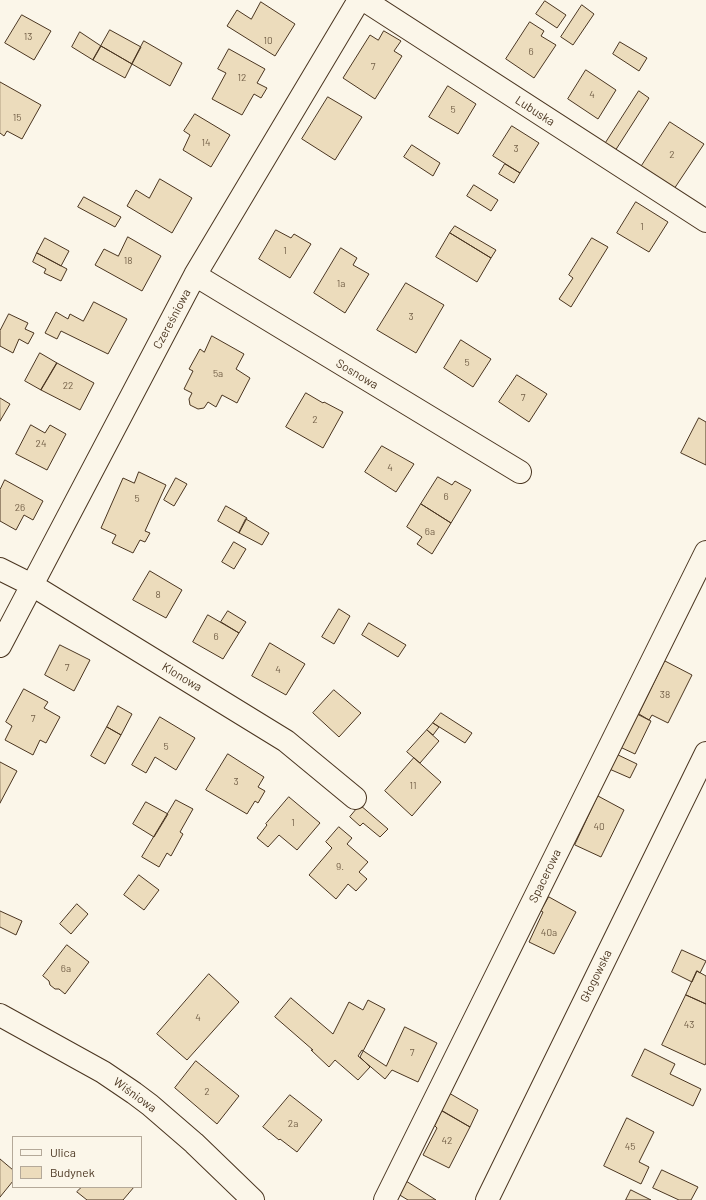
<!DOCTYPE html>
<meta charset="utf-8">
<style>
body{margin:0}
#map{position:relative;width:706px;height:1200px;overflow:hidden;background:#fbf6e9;font-family:Barlow,sans-serif}
canvas{display:block}
.legend{position:absolute;left:12px;top:1136px;width:130px;height:52px;box-sizing:border-box;background:#fbf6e9;border:1px solid #b4a999;margin:0;padding:5px 7px;list-style:none;font-size:12px;color:#4a3520}
.legend li{display:flex;align-items:center;gap:8px;height:20px}
.legend b{width:20px;border:1px solid #b4a999}
</style>
<div id="map">
<canvas width="706" height="1200"></canvas>
<ul class="legend">
<li><b style="height:5px;background:#fbf6e9"></b>Ulica</li>
<li><b style="height:11px;background:#ecdcbc"></b>Budynek</li>
</ul>
</div>
<script>
const context = document.querySelector('canvas').getContext('2d');
context.lineJoin = 'round';
function fillPath(path, color) { context.fillStyle = color; context.fill(path, 'evenodd'); }
function stroke(path, color, width, dash) { context.strokeStyle = color; context.lineWidth = width; context.lineCap = dash ? 'butt' : 'round'; context.setLineDash(dash || []); context.stroke(path); }
function write(font, color, halo, rows, align = 'center') {
  context.font = font + ' Barlow,sans-serif'; context.lineWidth = 3; context.setLineDash([]); context.textBaseline = 'middle'; context.strokeStyle = halo; context.fillStyle = color; for (const [text, x, y, turn = 0] of rows) {
    context.save(); context.translate(x, y); context.rotate((+turn || 0) * Math.PI / 180); context.textAlign = isNaN(turn) ? turn : align; if (halo) context.strokeText(text, 0, 0); context.fillText(text, 0, 0); context.restore();
  }
}
const building = new Path2D(`
 M545 1 566 15 557 28 536 14Z
 M261 2 295 24 275 56 227 26 237 10 251 19Z
 M582 5 594 14 573 45 561 37Z
 M22 15 51 31 34 60 5 43Z
 M530 22 544 31 541 36 556 45 534 78 506 59Z
 M110 30 141 47 132 64 101 46Z
 M384 31 401 41 394 51 402 56 375 99 343 78 370 35 378 40Z
 M80 32 101 46 93 60 72 47Z
 M144 41 182 63 170 86 132 64Z
 M620 42 647 58 639 71 613 54Z
 M101 46 132 64 125 78 93 60Z
 M229 49 265 69 257 83 267 88 261 98 254 94 242 115 212 99 226 73 218 69Z
 M586 70 616 90 598 119 568 99Z
 M0 82 41 105 22 139 7 131 4 136 0 133Z
 M448 86 476 104 458 134 429 117Z
 M639 91 649 98 615 151 605 144Z
 M328 97 362 117 335 160 302 139Z
 M195 114 230 135 211 167 183 150 190 135 184 131Z
 M670 122 704 144 674 189 641 167Z
 M512 126 539 143 520 173 493 156Z
 M412 145 440 163 433 176 404 157Z
 M505 164 520 173 514 183 499 174Z
 M160 179 192 198 172 233 127 206 136 190 149 198Z
 M474 185 498 200 491 211 467 196Z
 M84 197 121 217 115 227 78 207Z
 M636 202 668 222 649 252 617 233Z
 M455 226 496 250 491 258 450 233Z
 M276 230 291 238 294 234 311 244 290 278 259 259Z
 M450 233 491 258 477 282 436 257Z
 M128 237 161 256 142 291 95 265 104 249 118 256Z
 M45 238 69 251 61 266 37 253Z
 M592 238 608 247 571 307 559 299 573 278 569 275Z
 M341 248 357 258 353 265 369 274 345 313 314 293Z
 M37 253 67 269 61 281 44 273 46 269 33 262Z
 M406 283 444 305 416 353 377 330Z
 M94 302 127 319 108 354 61 331 57 339 45 333 56 312 68 319 70 314 83 321Z
 M9 314 28 323 25 329 34 333 28 344 19 339 13 353 0 346V331Z
 M212 336 244 354 236 369 250 378 237 403 222 395 216 407 208 402 204 408 198 409 190 405 189 399 192 393 184 389 193 371 189 369 200 349 204 352Z
 M461 340 491 359 473 387 444 368Z
 M40 353 57 363 41 390 25 381Z
 M57 363 94 383 80 410 41 390Z
 M517 375 547 394 529 422 499 402Z
 M306 393 323 403 324 402 343 412 323 448 286 427Z
 M0 398 10 404 0 421Z
 M699 418 706 422V465L681 453Z
 M31 425 45 433 50 425 66 434 47 470 16 454Z
 M382 446 414 464 396 492 365 472Z
 M139 472 166 485 145 531 150 533 145 542 140 540 133 553 112 543 116 535 101 528 123 478 134 483Z
 M438 477 452 485 455 481 471 490 451 523 421 504Z
 M176 478 187 484 174 506 164 500Z
 M5 480 43 501 33 520 24 515 16 530 0 521V490Z
 M421 504 451 523 432 554 417 544 422 537 407 527Z
 M226 506 247 518 239 533 218 521Z
 M246 519 269 533 262 545 239 533Z
 M234 542 246 549 234 569 222 562Z
 M150 571 182 590 166 618 133 600Z
 M339 609 350 616 334 644 322 637Z
 M228 611 246 622 239 633 221 622Z
 M208 615 239 633 223 659 193 642Z
 M369 623 406 645 398 657 362 635Z
 M270 643 305 664 286 695 252 676Z
 M60 645 90 660 74 691 45 675Z
 M665 661 692 675 668 723 652 715 649 720 639 714Z
 M24 689 48 702 44 708 60 717 46 743 40 740 33 755 5 740 12 726 6 722Z
 M334 690 361 713 339 737 313 713Z
 M118 706 132 714 121 735 107 727Z
 M441 713 472 733 465 743 433 723Z
 M637 714 651 721 635 754 620 747Z
 M160 717 195 738 176 770 155 757 146 773 132 765Z
 M433 723 439 727 433 735 427 730Z
 M107 727 121 735 105 764 91 756Z
 M427 730 439 741 420 763 407 752Z
 M614 753 637 764 630 778 607 768Z
 M228 754 264 777 258 787 265 791 258 803 255 801 247 814 206 790Z
 M414 758 441 782 412 816 385 791Z
 M0 762 17 771 0 803Z
 M598 796 624 810 601 857 575 845Z
 M289 797 320 823 297 850 279 835 268 847 257 838 267 825 266 824Z
 M176 800 193 809 180 832 183 834 171 856 167 853 159 867 142 857Z
 M146 802 168 814 154 837 133 824Z
 M360 805 388 829 380 837 363 823 360 826 350 817Z
 M339 827 352 838 347 844 368 862 359 872 367 879 356 891 348 884 336 899 309 875 332 848 326 842Z
 M139 875 159 890 144 910 124 895Z
 M549 897 576 912 554 954 529 942 543 912 541 911Z
 M77 904 88 914 71 934 60 924Z
 M0 911 22 921 16 935 0 927Z
 M67 945 89 962 65 994 59 989H55L50 985 49 981 43 976Z
 M682 950 706 961 700 973 697 971 692 982 672 972Z
 M697 971 706 976V1004L686 995Z
 M209 974 239 1002 187 1060 157 1034Z
 M686 995 706 1004V1063L705 1065 662 1045Z
 M291 998 333 1034 349 1002 363 1010 368 1000 385 1009 360 1057 370 1067 358 1080 335 1060 329 1067 311 1050H313L275 1017Z
 M405 1027 437 1043 418 1082 392 1070 385 1079 358 1056 362 1050 386 1066Z
 M645 1049 675 1064 670 1074 701 1089 693 1106 632 1076Z
 M196 1061 239 1096 217 1124 175 1088Z
 M449 1093 478 1110 470 1127 441 1110Z
 M290 1095 322 1120 297 1152 280 1139 279 1140 263 1127Z
 M442 1111 470 1127 449 1168 423 1155 437 1128 435 1126Z
 M627 1118 654 1132 639 1162 649 1167 641 1184 604 1166Z
 M0 1159 13 1170V1181L0 1197Z
 M662 1170 698 1187 691 1200H679L653 1188Z
 M406 1181 436 1200H408L398 1194Z
 M82 1187H134L123 1200H87L77 1192Z
 M631 1190 651 1200H626Z`);
const street = new Path2D(`
 M364 0 706 221
 M195 275 520 472
 M0 569 32 585 286 741 355 798
 M0 646 195 275 359 0
 M0 1015 103 1072 134 1093 150 1105 194 1143 253 1200
 M385 1200 706 552`);
const secondary = new Path2D(`
 M487 1200 706 753`);
const numberNames = [
 ["13",28,37],
 ["10",268,41],
 ["6",531,52],
 ["7",373,67],
 ["12",242,78],
 ["4",592,95],
 ["5",453,110],
 ["15",17,118],
 ["14",206,143],
 ["3",516,149],
 ["2",672,155],
 ["1",642,227],
 ["1",285,251],
 ["18",128,261],
 ["1a",341,284],
 ["3",411,317],
 ["5",467,363],
 ["5a",218,374],
 ["22",68,386],
 ["7",523,398],
 ["2",315,420],
 ["24",41,444],
 ["4",390,468],
 ["6",446,497],
 ["5",137,499],
 ["26",20,508],
 ["6a",430,532],
 ["8",158,595],
 ["6",216,637],
 ["7",67,668],
 ["4",278,670],
 ["38",665,695],
 ["7",33,719],
 ["5",166,747],
 ["3",236,782],
 ["11",413,786],
 ["1",293,823],
 ["40",599,827],
 ["9.",340,867],
 ["40a",549,933],
 ["6a",66,969],
 ["4",198,1018],
 ["43",689,1025],
 ["7",412,1053],
 ["2",207,1092],
 ["2a",293,1124],
 ["42",447,1141],
 ["45",630,1147]
];
const streetNames = [
 ["Lubuska",535,111,33],
 ["Czereśniowa",172,319,-62],
 ["Sosnowa",357,374,31],
 ["Klonowa",182,677,31],
 ["Spacerowa",545,876,-64],
 ["Głogowska",596,976,-64],
 ["Wiśniowa",135,1095,36]
];
fillPath(building, '#ecdcbc');
stroke(building, '#4a3520', 1);
stroke(street, '#4a3520', 24);
stroke(secondary, '#4a3520', 24);
stroke(street, '#fbf6e9', 22);
stroke(secondary, '#fbf6e9', 22);
write('10px', '#725f47', null, numberNames);
write('12px', '#4a3520', '#fbf6e9', streetNames);
</script>
